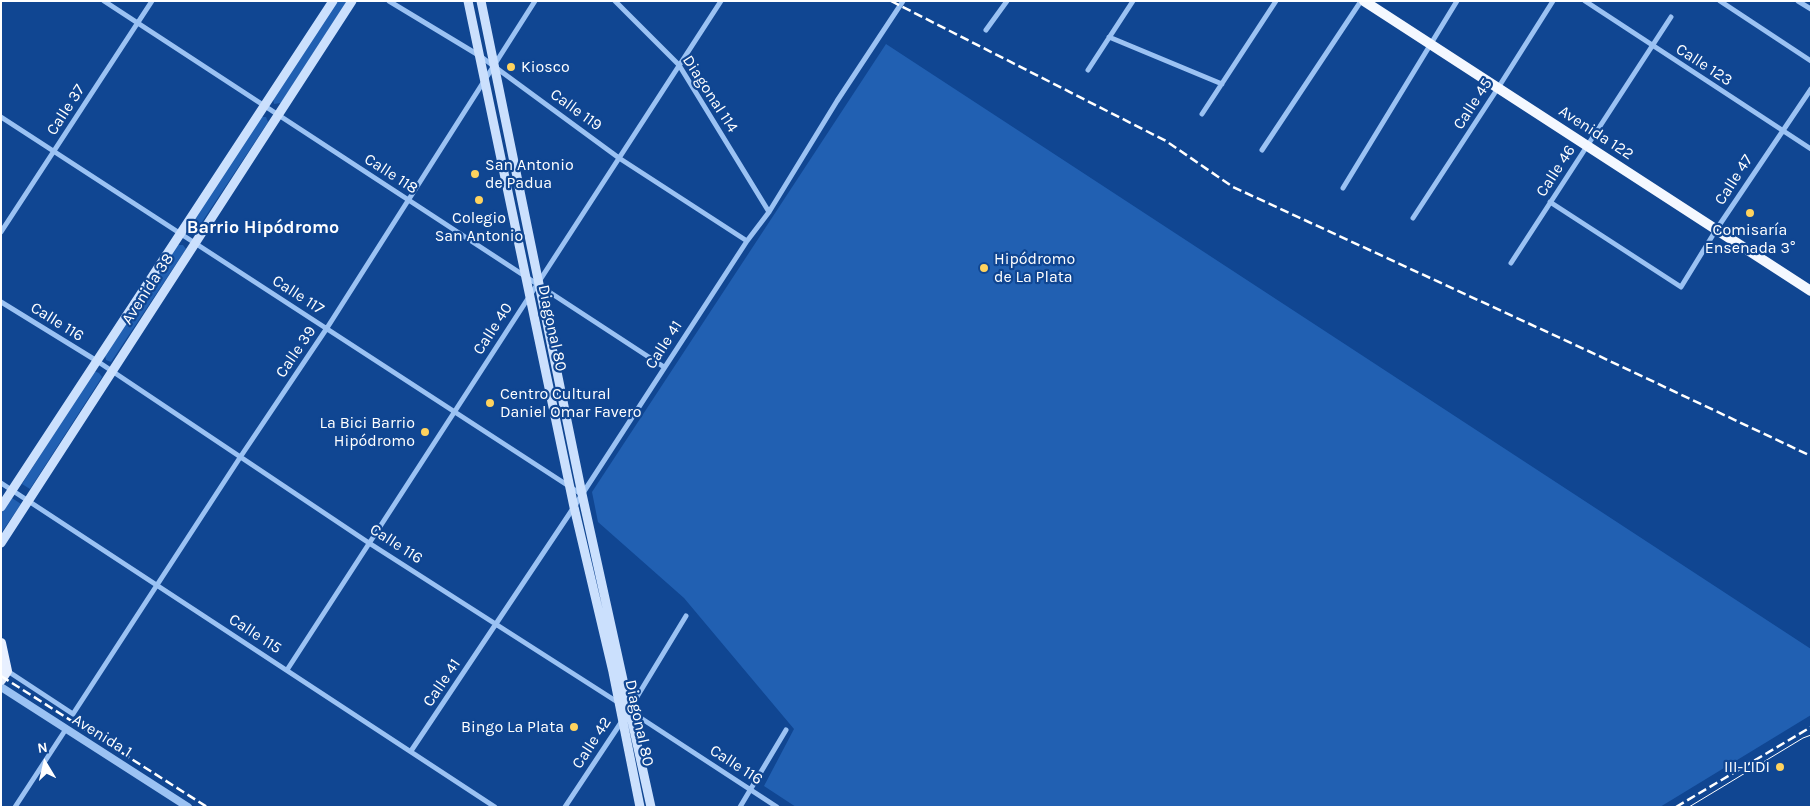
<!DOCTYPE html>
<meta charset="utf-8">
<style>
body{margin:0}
#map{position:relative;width:1812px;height:808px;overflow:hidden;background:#104692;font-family:Karla,sans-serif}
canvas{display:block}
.frame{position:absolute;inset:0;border:2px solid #fff;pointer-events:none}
.north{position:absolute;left:20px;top:738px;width:50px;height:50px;-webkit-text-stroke:4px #104692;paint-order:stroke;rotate:351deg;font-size:14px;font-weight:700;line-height:20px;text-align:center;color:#fff}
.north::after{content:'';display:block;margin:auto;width:18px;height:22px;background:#fff;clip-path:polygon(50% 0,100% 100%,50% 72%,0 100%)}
</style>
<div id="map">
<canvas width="1812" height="808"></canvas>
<div class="frame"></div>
<div class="north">N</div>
</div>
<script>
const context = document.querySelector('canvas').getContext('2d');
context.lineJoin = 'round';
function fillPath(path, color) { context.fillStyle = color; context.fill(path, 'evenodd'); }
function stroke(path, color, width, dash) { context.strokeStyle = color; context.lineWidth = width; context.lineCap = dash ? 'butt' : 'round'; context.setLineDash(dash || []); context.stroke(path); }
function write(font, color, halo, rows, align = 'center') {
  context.font = font + ' Karla,sans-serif'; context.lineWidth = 4.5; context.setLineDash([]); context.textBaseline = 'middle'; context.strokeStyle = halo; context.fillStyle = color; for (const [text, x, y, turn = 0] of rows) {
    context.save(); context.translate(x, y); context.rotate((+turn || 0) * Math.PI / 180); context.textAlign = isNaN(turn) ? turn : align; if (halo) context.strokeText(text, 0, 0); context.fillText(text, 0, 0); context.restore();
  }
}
const green = new Path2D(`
 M337 1H347L281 103 274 104 273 98Z
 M886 44 1811 649V715L1660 807H796L764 786 794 729 684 598 598 522 592 492Z
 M260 117H266L268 122 198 228 192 230 191 223Z
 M177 245H183L186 249 111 362 106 360 105 355Z
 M94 371 99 373 102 377 30 489 22 484Z
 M12 498 21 504 1 533V514Z`);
const minor = new Path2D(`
 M104 1 664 367
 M389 1 480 56 619 158 747 241
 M615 1 679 65 769 212
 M1585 1 1811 149
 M1720 1 1811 61
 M1798 1 1811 9
 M986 30 1007 1
 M1109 37 1222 84
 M1088 70 1133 1
 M1202 114 1276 1
 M1 117 581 494
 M1262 150 1361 1
 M1343 188 1457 1
 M1550 202 1681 287 1716 230 1811 89
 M1413 218 1498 88 1553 1
 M1 232 152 1
 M1511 263 1671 17
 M1 302 97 361 369 543 619 703
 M1 483 495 807
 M6 670 73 714 241 456 327 328 535 1
 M287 670 721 1
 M629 710 686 616
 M630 711 777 807
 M411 751 568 516 747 241 769 212 837 101 903 1
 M15 807 66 729
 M565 807 622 721
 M740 807 786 730`);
const tertiary = new Path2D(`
 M1 687 188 807`);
const secondary = new Path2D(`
 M468 1 574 507 613 672 640 807
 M481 1 582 494 651 807
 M1 507 333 1
 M1 543 352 1`);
const primary = new Path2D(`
 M1 643 7 671 1 680`);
const trunk = new Path2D(`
 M1364 1 1811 291`);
const tram = new Path2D(`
 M1689 807 1803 738 1811 735`);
const rail = new Path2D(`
 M891 1 1166 141 1233 187 1597 355 1811 456
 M1 676 207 807
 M1676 807 1811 727`);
const markers = [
 [511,67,5,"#ffd35e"],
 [475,174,5,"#ffd35e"],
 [479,200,5,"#ffd35e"],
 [1750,213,5,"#ffd35e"],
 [984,268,5,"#ffd35e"],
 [490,403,5,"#ffd35e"],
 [425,432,5,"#ffd35e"],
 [574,727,5,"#ffd35e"],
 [1780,767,5,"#ffd35e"]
];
const streetNames = [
 ["Calle 123",1704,65,33],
 ["Diagonal 114",710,94,57],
 ["Calle 45",1473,104,-57],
 ["Calle 37",66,110,-57],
 ["Calle 119",576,110,36],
 ["Avenida 122",1596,133,33],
 ["Calle 46",1556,171,-57],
 ["Calle 118",391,174,33],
 ["Calle 47",1734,180,-57],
 ["Avenida 38",148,289,-57],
 ["Calle 117",298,295,33],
 ["Calle 116",57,322,32],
 ["Diagonal 80",552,328,78],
 ["Calle 40",493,329,-57],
 ["Calle 41",664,345,-57],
 ["Calle 39",296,352,-56],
 ["Calle 116",396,544,33],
 ["Calle 115",255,634,33],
 ["Calle 41",442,683,-56],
 ["Diagonal 80",639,723,78],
 ["Avenida 1",102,736,32],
 ["Calle 42",592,743,-57],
 ["Calle 116",736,765,33]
];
const poiNames = [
 ["Kiosco",521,67],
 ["San Antonio",485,165],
 ["de Padua",485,183],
 ["Colegio",479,218,"center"],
 ["San Antonio",479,236,"center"],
 ["Comisaría",1750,230,"center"],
 ["Ensenada 3°",1750,248,"center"],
 ["Hipódromo",994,259],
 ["de La Plata",994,277],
 ["Centro Cultural",500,394],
 ["Daniel Omar Favero",500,412],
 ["La Bici Barrio",415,423,"right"],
 ["Hipódromo",415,441,"right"],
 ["Bingo La Plata",564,727,"right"],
 ["III-LIDI",1770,767,"right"]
];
const neighbourhoodNames = [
 ["Barrio Hipódromo",263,228]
];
fillPath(green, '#2160b2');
stroke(minor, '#9bc2f3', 5);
stroke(tertiary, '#9bc2f3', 8);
stroke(secondary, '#cbe0fd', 9);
stroke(primary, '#e8f0ff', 10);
stroke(trunk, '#f4f8ff', 10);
stroke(tram, '#fff', 1);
stroke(rail, '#fff', 2.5, [9, 4]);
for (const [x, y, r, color] of markers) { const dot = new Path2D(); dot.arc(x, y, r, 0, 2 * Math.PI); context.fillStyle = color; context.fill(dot); stroke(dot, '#104692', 2); }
write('16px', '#fff', '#104692', streetNames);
write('16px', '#fff', '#104692', poiNames, 'left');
write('bold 18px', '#fff', '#104692', neighbourhoodNames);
</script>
